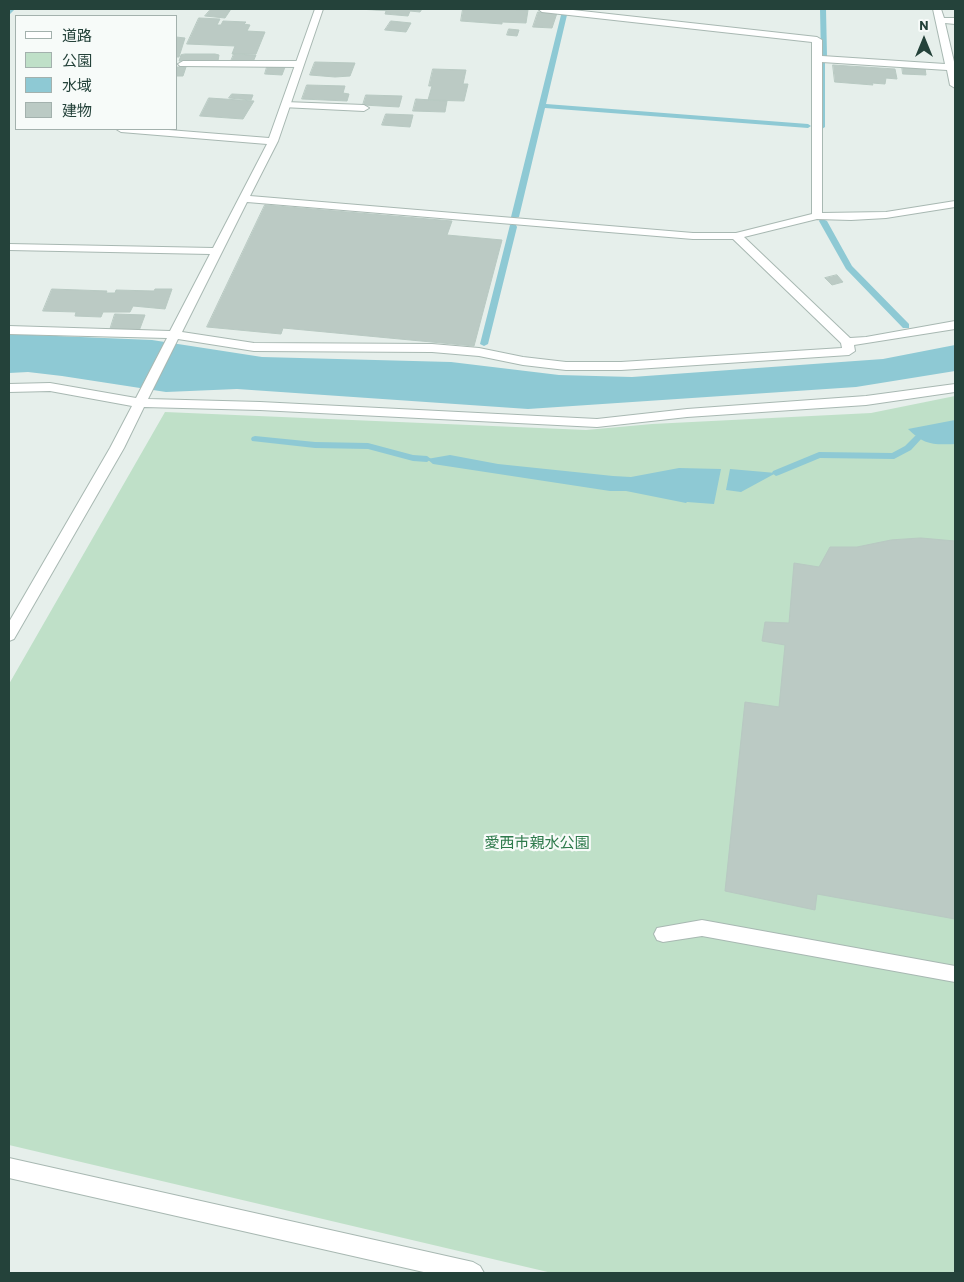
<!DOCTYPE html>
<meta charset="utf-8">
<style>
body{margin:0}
#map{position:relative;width:964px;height:1282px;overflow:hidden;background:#e6efeb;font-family:Barlow,"Noto Sans JP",sans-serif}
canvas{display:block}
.frame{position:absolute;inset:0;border:10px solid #24423a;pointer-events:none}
.legend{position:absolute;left:15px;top:15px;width:162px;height:115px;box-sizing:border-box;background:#f7fbf9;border:1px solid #a3b1ad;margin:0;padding:6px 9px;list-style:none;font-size:15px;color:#24423a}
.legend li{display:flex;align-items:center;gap:10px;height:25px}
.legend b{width:25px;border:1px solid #a3b1ad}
.north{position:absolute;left:899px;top:15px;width:50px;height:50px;-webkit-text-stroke:4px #f7fbf9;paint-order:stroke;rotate:0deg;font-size:14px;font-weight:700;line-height:20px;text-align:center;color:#24423a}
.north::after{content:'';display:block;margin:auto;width:18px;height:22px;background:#24423a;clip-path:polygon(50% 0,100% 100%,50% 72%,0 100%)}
</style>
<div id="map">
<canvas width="964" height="1282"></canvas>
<div class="frame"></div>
<ul class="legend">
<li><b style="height:6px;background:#fff"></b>道路</li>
<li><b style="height:14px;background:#bfe0c8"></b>公園</li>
<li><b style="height:14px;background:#8ec9d4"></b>水域</li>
<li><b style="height:14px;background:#bbcac4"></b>建物</li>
</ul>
<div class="north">N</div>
</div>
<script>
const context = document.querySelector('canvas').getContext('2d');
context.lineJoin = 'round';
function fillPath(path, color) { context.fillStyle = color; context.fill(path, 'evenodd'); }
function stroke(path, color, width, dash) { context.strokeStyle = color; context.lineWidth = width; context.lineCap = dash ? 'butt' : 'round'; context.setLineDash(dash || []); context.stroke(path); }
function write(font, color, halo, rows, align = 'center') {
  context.font = font + ' Barlow,"Noto Sans JP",sans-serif'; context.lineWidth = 4.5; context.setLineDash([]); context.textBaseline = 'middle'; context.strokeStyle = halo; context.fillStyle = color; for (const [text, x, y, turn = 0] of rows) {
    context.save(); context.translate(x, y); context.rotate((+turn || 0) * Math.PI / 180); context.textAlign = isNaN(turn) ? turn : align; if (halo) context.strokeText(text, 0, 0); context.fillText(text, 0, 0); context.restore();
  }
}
const green = new Path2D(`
 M955 396V1273H552L9 1145V684L165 412 586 430 652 424 871 413Z`);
const water = new Path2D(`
 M9 334 152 340 262 357 451 362 559 375 632 377 883 359 955 345V371L856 387 528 409 237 389 166 392 62 376 28 372 9 373Z
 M955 420V444C933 445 924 445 908 429Z
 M450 455 498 464 613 476 631 477 679 468 721 469 714 504 687 502 686 503 626 491H610L433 464 427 459Z
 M730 469 776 473 741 492 726 490Z`);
const stream = new Path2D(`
 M9 9H15L9 15Z
 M820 9H826L827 56 824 58 821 56Z
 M564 13 567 15 546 104 808 124 811 126 808 128 545 108 519 217 512 219 511 217 561 15Z
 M822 61 825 63V127L822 129 819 127V63Z
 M820 219H823L827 221 852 266 909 324V328H903L846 269 819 221Z
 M510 225H516L517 227 488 344 484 346 480 344Z
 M918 435 922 438 911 450 894 459 820 458 779 475 776 476 772 473 773 471 819 452 892 453 905 446 915 436Z
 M255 436 315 442 368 443 413 455 427 456 431 459 427 462 413 461 368 449 315 448 252 441 251 439 252 437Z`);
const building = new Path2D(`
 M211 9H231L225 18 205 16Z
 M358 9H422L420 12 410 11 408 16 385 14 386 11Z
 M463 9H504L528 10 526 23 502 22V24L461 21Z
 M538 12 557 13 552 28 533 27Z
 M199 18 220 19 217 25H221L223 21 246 22 244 24 250 25 247 31 265 32 256 54H232L235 46 187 44Z
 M391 21 411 23 406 32 385 30Z
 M509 29 519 30 517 36 507 35Z
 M176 37 185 38 179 57H176Z
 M185 54H215L219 55 218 61 213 62 179 61 181 55Z
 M234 54 256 55 253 62 231 61Z
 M315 62 355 63 350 76 335 77 310 75Z
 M833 65 895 69 897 79 886 78 885 84 872 83 873 85 835 82Z
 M902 66 925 68 926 75 903 74Z
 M176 67H186L183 76H176Z
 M267 67H285L282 75 265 74Z
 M433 69 466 70 463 84H468L464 101 428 100 432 86H429Z
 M307 85 345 86 343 93 349 94 347 101 302 99Z
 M232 94 253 95 251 100 229 98Z
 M366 95 402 96 399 107 363 105Z
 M209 98 254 101 243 119 200 116Z
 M416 99 447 101 445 112 413 111Z
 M386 114 413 115 410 127 382 125Z
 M265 205 452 221 447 235 502 240 474 346 283 328 281 334 207 327Z
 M837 275 843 282 832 285 825 278Z
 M52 289 107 291 106 293H115L116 290 154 291 155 289H172L165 309 133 306 130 312H103L101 317 75 316 76 312 43 311Z
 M115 314 145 315 139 331 110 330Z
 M921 538 955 541V919L817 894 815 910 725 891 745 702 779 707 785 645 762 641 765 622 789 623 794 563 819 567 830 547H857L891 540Z`);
const lane = new Path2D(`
 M183 61H299L304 64 299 67 180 66 178 64Z
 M285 102 364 105 369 108 364 111 282 107V103Z
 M702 920 955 966V982L702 936 663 942 657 940 654 934 657 928Z`);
const street = new Path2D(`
 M315 9H323L278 141 250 196 693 233H736L812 214V42L542 12 538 9H564L817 37 822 40V56L945 64 933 9H941L944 18H955V24L945 23 955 66V88L950 85 947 70 822 62V213L886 212 955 201V207L886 218 851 220 817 219 744 237 850 338 866 337 955 321V329L854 345 855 351 849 355 621 370H566L523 365 479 356 432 352 254 351 178 339 148 399 260 402 597 419 687 409 866 396 955 384V392L866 405 687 417 597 427 260 410 144 407 124 448 14 639 9 641V622L110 448 132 406 50 391 9 392V384L50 383 136 398 167 338 9 334V326L170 331 210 254 9 250V244L213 248 267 144 121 132 116 129H156L269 138ZM247 202 693 239H733L841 343 842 348 621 362H566L523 357 479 348 432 344 254 343 182 332Z
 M9 1158 473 1262 480 1266 484 1273H428L9 1178Z`);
const parkNames = [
 ["愛西市親水公園",537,843]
];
fillPath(green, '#bfe0c8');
fillPath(water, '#8ec9d4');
fillPath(stream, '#8ec9d4');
fillPath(building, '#bbcac4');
stroke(building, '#b8c9c2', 1);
stroke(lane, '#a8b8b2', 2);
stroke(street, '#a8b8b2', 2);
fillPath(lane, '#fff');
fillPath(street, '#fff');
write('15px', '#2d7a4b', '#f7fbf9', parkNames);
</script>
